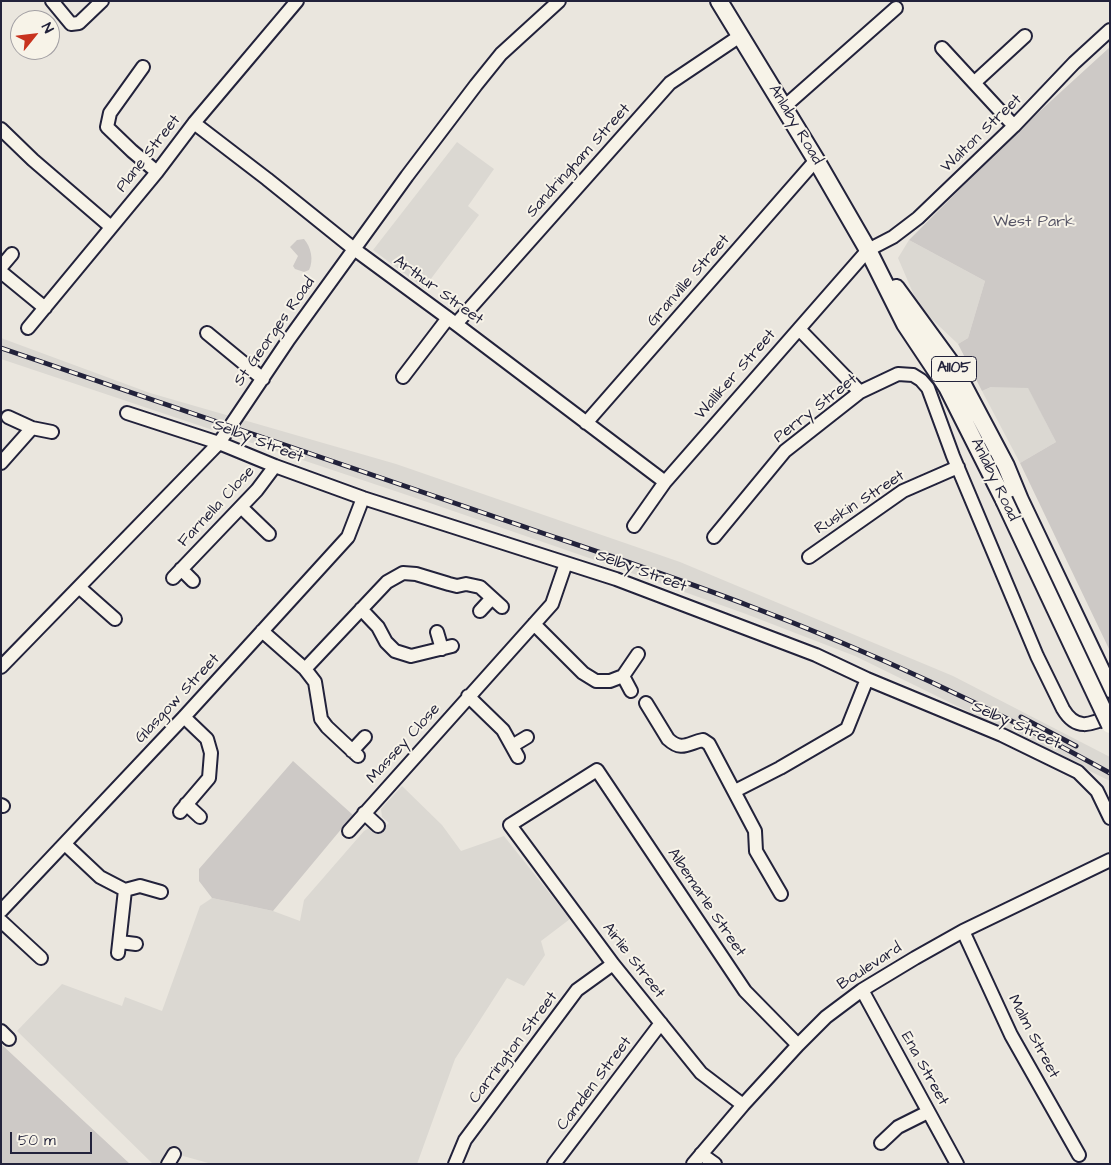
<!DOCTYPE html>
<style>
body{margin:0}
#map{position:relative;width:1111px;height:1165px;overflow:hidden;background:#eae6de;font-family:"Architects Daughter",sans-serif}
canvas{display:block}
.frame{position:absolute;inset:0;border:2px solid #22223b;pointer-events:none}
.north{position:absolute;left:10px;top:10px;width:50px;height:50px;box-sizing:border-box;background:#f7f3e8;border:1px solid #a29fa3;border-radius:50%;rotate:61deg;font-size:14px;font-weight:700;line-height:20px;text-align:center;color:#22223b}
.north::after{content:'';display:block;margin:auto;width:18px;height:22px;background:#c8321e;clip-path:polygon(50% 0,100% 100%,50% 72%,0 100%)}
.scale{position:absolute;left:10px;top:1132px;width:82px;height:22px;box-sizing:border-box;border:2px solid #22223b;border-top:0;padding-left:6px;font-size:15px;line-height:18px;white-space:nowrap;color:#22223b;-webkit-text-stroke:4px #f7f3e8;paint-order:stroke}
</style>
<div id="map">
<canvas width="1111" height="1165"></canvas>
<div class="frame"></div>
<div class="north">N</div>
<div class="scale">50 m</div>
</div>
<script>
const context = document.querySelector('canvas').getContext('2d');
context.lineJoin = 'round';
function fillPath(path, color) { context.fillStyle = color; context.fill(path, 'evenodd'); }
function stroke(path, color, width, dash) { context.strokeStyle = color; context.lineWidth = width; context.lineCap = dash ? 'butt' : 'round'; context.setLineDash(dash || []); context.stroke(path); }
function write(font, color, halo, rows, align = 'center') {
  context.font = font + ' "Architects Daughter",sans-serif'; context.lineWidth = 4; context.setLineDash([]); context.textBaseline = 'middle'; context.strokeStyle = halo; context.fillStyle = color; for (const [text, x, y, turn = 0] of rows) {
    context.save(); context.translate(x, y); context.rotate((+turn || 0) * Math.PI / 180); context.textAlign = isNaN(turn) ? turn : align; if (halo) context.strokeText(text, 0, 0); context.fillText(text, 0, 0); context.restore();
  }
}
const built = new Path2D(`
 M457 142 494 169 468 206 479 215 424 288 373 250Z
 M909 240 985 281 968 338 958 344 919 307 898 258Z
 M1 338 150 393 396 464 680 562 953 676 1110 757V781L855 656 746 614 595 560 404 494 1 359Z
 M991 387H1028L1056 442 1020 463 982 391Z
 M402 786 442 825 461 851 504 836 570 919 541 941 545 955 524 986 507 978 455 1059 417 1164H212L183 1156 172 1145 159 1164H153L17 1031 62 984 122 1006 125 997 162 1011 200 906 212 898 273 911 300 921 304 900 364 831 369 828 373 829 377 833 389 823 382 817 381 809Z`);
const green = new Path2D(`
 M1110 47V651L1020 463 1056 442 1028 388 991 387 982 391 958 344 968 338 985 281 909 240 1017 132Z
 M304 239C311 247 314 260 309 270L304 272 295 269 293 266 298 256 290 247 297 240Z
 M293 761 353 815 273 911 212 898 199 881V869Z
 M1 1044 130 1164H1Z`);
const minor = new Path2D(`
 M52 1 71 24 79 23 102 1
 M942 48 1014 126
 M143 67 110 113 107 127 132 151 157 172
 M975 82 1025 36
 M784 107 896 8
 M194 123 267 179 354 249 456 324 665 482
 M1 129 33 160 111 227
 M1 267 12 254
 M1 272 45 308
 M456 324 670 83 740 36
 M28 328 157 172 194 123 297 1
 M799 329 860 392
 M207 333 263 379
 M403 377 448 318
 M127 413 219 443 275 466 363 498 616 579 816 655 867 679 1002 735 1078 772 1097 791 1110 818
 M8 417 32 428 52 432
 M586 423 816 160
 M1 463 32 428
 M241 507 269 534
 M634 526 665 482 868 250 893 237 918 218 1014 126 1074 63 1110 30
 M714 537 785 451 860 392 898 374 913 375 921 380 928 388 953 456 1037 656 1063 709C1076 731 1090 725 1110 716
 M809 557 903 491 958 467
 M181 569 193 581
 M173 578 257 490 275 466
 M80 588 115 619
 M361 609 378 627 386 642 395 651 411 656 452 646
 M480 611 492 598
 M534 624 583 673 596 681H610L623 676 638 654
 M262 631 305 669 315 682 321 719 327 727 358 756
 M437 632 442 649
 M1 667 219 443 289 339 407 176 476 85 501 54 559 1
 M305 669 387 582 403 573 416 574 449 584 457 586 466 584 480 587 502 607
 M623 676 631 691
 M468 696 503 730 518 757
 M646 703 668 739C682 752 688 743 703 740L709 744 755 831 756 851 781 894
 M512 746 527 737
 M352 751 365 737
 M735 791 780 768 847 729 867 679
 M186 804 200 817
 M1 805 3 806
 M180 812 209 778 211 753 207 739 184 717
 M364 813 378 826
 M349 831 552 604 566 563
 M66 845 100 877 125 890 118 953
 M125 890 140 886 161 892
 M1 911 184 717 348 537 363 498
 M1 921 41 958
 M963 931 1011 1035 1079 1155
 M120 942 136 944
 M862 990 957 1164
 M1 1031 9 1039
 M743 1105 701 1073 613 964 510 825 597 770 745 991 798 1045
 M881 1143 898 1127 928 1112
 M701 1154 715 1164
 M168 1164 174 1154
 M455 1164 465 1140 577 990 613 964
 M554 1164 661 1023
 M693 1164 743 1105 798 1045 826 1017 862 990 915 958 963 931 1110 860`);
const major = new Path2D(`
 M719 1 816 160 868 250 905 324 947 387 1004 500
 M896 288 953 366 1006 466 1020 500 1110 689`);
const rail = new Path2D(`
 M1 348C171 406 341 464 510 522 589 549 669 575 747 605 872 652 993 708 1110 773
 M1021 717 1076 746`);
const majorBridge = new Path2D(`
 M1004 500 1110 725`);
const shields = [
 [954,369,45]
];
const shieldNames = [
 ["A1105",954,369]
];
const streetNames = [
 ["Anlaby Road",795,125,59],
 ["Walton Street",982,134,-44],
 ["Plane Street",149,154,-52],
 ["Sandringham Street",579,161,-48],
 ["Granville Street",689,281,-49],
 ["Arthur Street",438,291,36],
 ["St Georges Road",275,332,-55],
 ["Walliker Street",736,375,-49],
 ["Perry Street",816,409,-38],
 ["Selby Street",258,442,21],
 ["Anlaby Road",994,480,64],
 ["Ruskin Street",860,503,-33],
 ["Farnella Close",217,507,-47],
 ["Selby Street",641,572,20],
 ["Glasgow Street",178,699,-47],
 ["Selby Street",1016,726,24],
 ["Massey Close",404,744,-48],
 ["Albemarle Street",706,903,56],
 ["Airlie Street",633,961,52],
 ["Boulevard",870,967,-33],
 ["Malm Street",1033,1037,62],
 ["Carrington Street",514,1048,-53],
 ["Ena Street",924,1069,61],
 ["Camden Street",595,1084,-53]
];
const parkNames = [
 ["West Park",1034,223]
];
fillPath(built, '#dbd8d2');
fillPath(green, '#cdc9c6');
stroke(minor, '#22223b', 16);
stroke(major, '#22223b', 20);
stroke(minor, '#f7f3e8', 12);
stroke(major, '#f7f3e8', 16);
stroke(rail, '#22223b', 5);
stroke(rail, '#f7f3e8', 3, [9]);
stroke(majorBridge, '#22223b', 20, []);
stroke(majorBridge, '#f7f3e8', 16);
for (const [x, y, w] of shields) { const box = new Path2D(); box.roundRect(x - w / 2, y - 12.5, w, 25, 4); context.fillStyle = '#f7f3e8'; context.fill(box); stroke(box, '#22223b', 1); }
write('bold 15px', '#22223b', null, shieldNames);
write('16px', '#22223b', '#f7f3e8', streetNames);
write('16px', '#555465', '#f7f3e8', parkNames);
</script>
